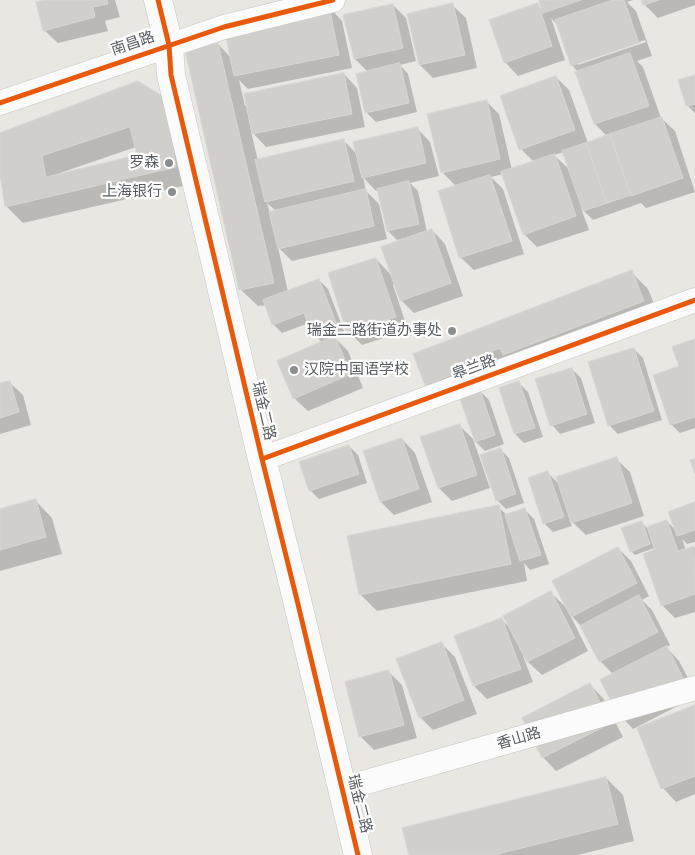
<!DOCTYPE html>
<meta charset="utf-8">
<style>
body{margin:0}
canvas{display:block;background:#e8e7e2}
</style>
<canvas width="695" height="855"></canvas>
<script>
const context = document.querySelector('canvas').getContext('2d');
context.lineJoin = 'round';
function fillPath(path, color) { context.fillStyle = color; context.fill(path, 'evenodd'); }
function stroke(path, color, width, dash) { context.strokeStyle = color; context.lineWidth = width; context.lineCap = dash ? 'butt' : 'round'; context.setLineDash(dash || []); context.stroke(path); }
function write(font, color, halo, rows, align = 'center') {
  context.font = font + ' Signika,"Noto Sans SC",sans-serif'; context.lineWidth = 4.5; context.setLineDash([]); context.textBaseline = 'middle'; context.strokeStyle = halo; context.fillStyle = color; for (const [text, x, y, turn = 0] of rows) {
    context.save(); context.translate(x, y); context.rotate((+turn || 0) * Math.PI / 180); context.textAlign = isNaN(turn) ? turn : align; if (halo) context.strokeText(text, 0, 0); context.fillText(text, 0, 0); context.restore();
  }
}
const shadow = new Path2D(`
 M51 0H115L120 17 105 21 108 31 58 43 44 30Z
 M540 0H633L627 2 636 11 652 56 637 61 643 67 661 118 675 131 695 192 646 208 641 203 593 220 581 208 589 230 537 247 524 234 503 174 491 177 503 189 524 254 474 270 460 257 457 187 442 172 486 101 499 114 512 170 534 162 521 149 556 77 569 90 588 143 608 137 595 124 577 72H578L572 65 558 26 551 18 565 60 518 76 505 62 537 5 544 11ZM645 40 646 42 578 65V62ZM564 152 571 171 554 155Z
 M643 0H695V5L658 18 645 5Z
 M393 5 406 18 416 61 400 65 408 74 417 112 376 122 367 113 358 75 368 72 355 59Z
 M452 5 466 18 477 68 433 78 420 65Z
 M329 7 342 21 352 68 248 89 239 80 245 106 344 74 357 88 365 127 266 147 251 131 258 161 344 141 357 154 417 128 430 142 439 176 410 183 418 191 427 232 432 230 445 244 463 296 414 313 401 300 396 284 393 285 408 330 362 345 349 332 376 259 392 276 405 240V238L397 240 388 231 379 190 376 191 363 177 366 191 379 204 387 239 292 261 278 247 288 292 319 280 328 289 345 334 335 338 348 351 363 388 308 411 294 398 323 343 313 334 309 323 282 333 273 324 266 305 258 306 240 289 218 44 231 58ZM267 203 276 211 270 213Z
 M695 76V113L688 106 680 81Z
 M180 116 192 184 23 223 6 206 0 168V134ZM136 147 138 156 60 175V173Z
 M631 272 648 289 660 318 443 401 426 384Z
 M695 340V428L680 433 671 424 680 367Z
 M634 349 643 358 662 420 618 434 609 425Z
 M572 369 581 378 595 423 560 434 552 425Z
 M9 382 23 395 31 425 0 434V385Z
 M519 383 528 392 543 437 524 443 515 434 500 389Z
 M480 391 489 400 504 444 485 451 476 442 461 397Z
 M460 426 473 439 490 488 452 501 439 488Z
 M402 439 415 453 432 502 394 515 381 502Z
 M349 446 358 455 367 483 319 499 310 490Z
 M500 449 509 458 524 503 506 509 497 500Z
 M616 459 630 472 644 516 586 535 569 519 572 526 553 532 544 523 548 473 560 485Z
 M35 500 52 518 62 554 0 571V510Z
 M695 504V542L687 544 682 539 686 550 694 547 695 548V612L675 618 662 605 657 550 652 536 650 537 654 548 635 555 631 551 642 523 647 528 667 521 676 531Z
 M498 507 508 516 525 510 534 519 549 564 530 570 524 563 527 581 377 611 360 594Z
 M618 548 631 561 649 596 642 600 652 610 670 645 666 647 679 661 695 691V697L633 729 620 715 613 674 600 661 581 626 569 613 588 651 542 675 528 662 525 655 523 656 533 682 487 699 474 686 501 619 511 629 551 593 567 608Z
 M441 643 455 657 477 714 433 730 420 717Z
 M389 672 402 685 417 738 374 750 361 737 346 683Z
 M590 685 603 698 623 737 556 771 543 757Z
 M695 707V794L676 802 663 788Z
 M606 778 623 795 634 841 578 855H410Z`);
const building = new Path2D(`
 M45 0H107L108 4 93 7 95 17 43 31 36 2Z
 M539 0H581L543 13Z
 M613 0H624L639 43 571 66 555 20Z
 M642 0H659L643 5Z
 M453 3 465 55 419 65 407 14Z
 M538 3 552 46 504 63 489 20Z
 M393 4 403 48 354 59 343 15Z
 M329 6 339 55 234 76 224 27Z
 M218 43 274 283 239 290 185 50Z
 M630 53 649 106 594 124 575 72Z
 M400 63 409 103 365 113 356 74Z
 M344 73 352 114 252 134 244 94Z
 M695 75V104L686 106 678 80Z
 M556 76 575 130 519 150 500 96Z
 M138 81 164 97 176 167 5 207 0 175V133ZM130 127 137 155 46 177 42 156Z
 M487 100 500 159 441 173 427 114Z
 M662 117 683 178 631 196 610 134Z
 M418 127 426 163 362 178 353 142Z
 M610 134 631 195 607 203 586 143Z
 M344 139 354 181 265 202 255 160Z
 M586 143 607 203 583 211 562 151Z
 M555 154 576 216 523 235 501 172Z
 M490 175 512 241 459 258 438 191Z
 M409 181 419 224 387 231 377 189Z
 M366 189 374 226 278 249 269 212Z
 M432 229 451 283 400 301 381 247Z
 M376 258 396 317 347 333 328 273Z
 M632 270 644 301 503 355 500 348 479 356 482 363 425 385 413 354Z
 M319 279 337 325 312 334 304 313 272 325 263 300Z
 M335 336 351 374 293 399 277 361Z
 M695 339V417L670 425 653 375 679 366 672 347Z
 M634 348 654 411 608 426 588 362Z
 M572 368 587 414 550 426 535 379Z
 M10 381 19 412 0 418V383Z
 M519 381 535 428 514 434 499 388Z
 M480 389 495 435 475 442 459 396Z
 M460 424 477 475 438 488 420 437Z
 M402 438 419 489 380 502 363 451Z
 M349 445 359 474 309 491 299 462Z
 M501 448 516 494 496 501 480 455Z
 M617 457 632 503 571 523 556 477Z
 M695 459V474L690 460Z
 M548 471 564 517 543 524 528 478Z
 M36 499 46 537 0 550V509Z
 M695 502V530L677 536 668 512Z
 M499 505 511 564 359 595 347 536Z
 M525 508 541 555 520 561 505 515Z
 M667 520 678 551 694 546 695 594 661 606 643 554 655 549 647 527Z
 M642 521 650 544 630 552 621 528Z
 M618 547 637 583 571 617 552 581Z
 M551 591 575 638 527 662 503 616Z
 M639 595 658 632 599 662 580 626Z
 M502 618 521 669 473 686 454 636Z
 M442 642 464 700 419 718 396 659Z
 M667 646 685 682 619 716 600 680Z
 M389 670 404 725 359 737 345 682Z
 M590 683 611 723 542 758 522 718Z
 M695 705V776L661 789 637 728Z
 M606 777 618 824 494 855H409L402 828Z`);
const street = new Path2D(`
 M0 103 224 27 333 0
 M262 459 695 300
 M342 789 695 688`);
const secondary = new Path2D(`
 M158 0 169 45 171 75 262 459 297 600 358 855`);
const cycleway = new Path2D(`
 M158 0 169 45 171 75 262 459 297 600 358 855
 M0 103 224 27 333 0
 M262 459 695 300`);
const markers = [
 [169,163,5,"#8a8d8e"],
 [172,192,5,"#8a8d8e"],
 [452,331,5,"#8a8d8e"],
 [294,370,5,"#8a8d8e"]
];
const streetNames = [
 ["南昌路",133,44,-19],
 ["皋兰路",474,368,-20],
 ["瑞金二路",263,411,77],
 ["香山路",519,739,-16],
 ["瑞金二路",359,804,76]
];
const poiNames = [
 ["罗森",159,163],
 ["上海银行",162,192],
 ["瑞金二路街道办事处",442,331],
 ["汉院中国语学校",304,370,"left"]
];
fillPath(shadow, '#0003');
fillPath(building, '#d0cfcc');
stroke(building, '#d8d6d2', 1);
stroke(street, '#c4c4c3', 25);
stroke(secondary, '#c5c5c4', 29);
stroke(street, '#fcfbfb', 24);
stroke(secondary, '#fcfbfb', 28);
stroke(cycleway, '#e8590c', 5);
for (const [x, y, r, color] of markers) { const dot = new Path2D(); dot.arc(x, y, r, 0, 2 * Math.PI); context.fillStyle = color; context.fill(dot); stroke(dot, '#fff', 2); }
write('15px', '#585c60', '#fff', streetNames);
write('15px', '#585c60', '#fff', poiNames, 'right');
</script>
